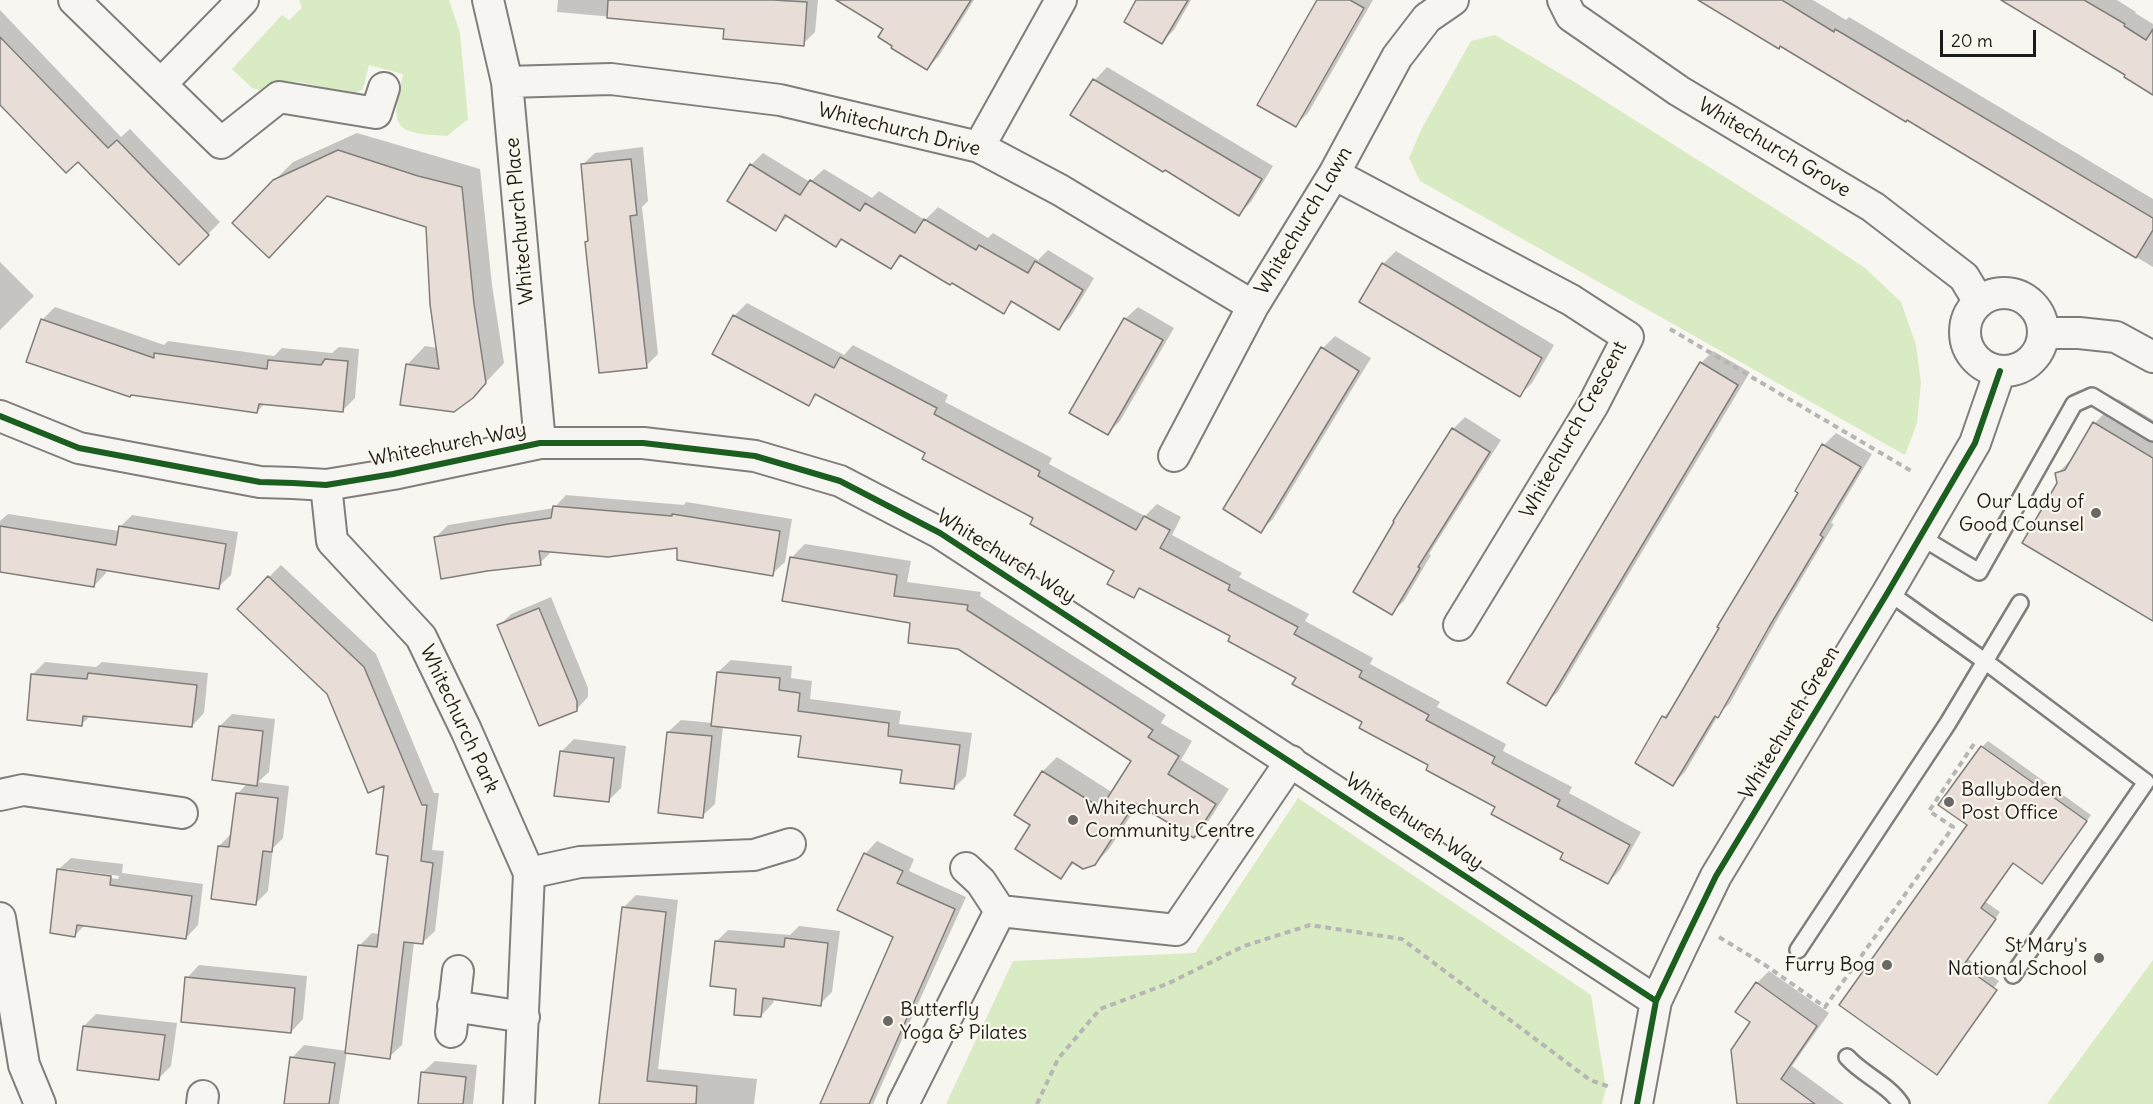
<!DOCTYPE html>
<style>
body{margin:0}
#map{position:relative;width:2153px;height:1104px;overflow:hidden;background:#f8f6f0;font-family:Delius,sans-serif}
canvas{display:block}
.scale{position:absolute;left:1940px;top:30px;width:96px;height:27px;box-sizing:border-box;border:3px solid #1c1c1c;border-top:0;padding-left:8px;font-size:18px;line-height:21px;white-space:nowrap;color:#1c1c1c;-webkit-text-stroke:4px #fbf7ec;paint-order:stroke}
</style>
<div id="map">
<canvas width="2153" height="1104"></canvas>
<div class="scale">20 m</div>
</div>
<script>
const context = document.querySelector('canvas').getContext('2d');
context.lineJoin = 'round';
function fillPath(path, color) { context.fillStyle = color; context.fill(path, 'evenodd'); }
function stroke(path, color, width, dash) { context.strokeStyle = color; context.lineWidth = width; context.lineCap = dash ? 'butt' : 'round'; context.setLineDash(dash || []); context.stroke(path); }
function write(font, color, halo, rows, align = 'center') {
  context.font = font + ' Delius,sans-serif'; context.lineWidth = 4.5; context.setLineDash([]); context.textBaseline = 'middle'; context.strokeStyle = halo; context.fillStyle = color; for (const [text, x, y, turn = 0] of rows) {
    context.save(); context.translate(x, y); context.rotate((+turn || 0) * Math.PI / 180); context.textAlign = isNaN(turn) ? turn : align; if (halo) context.strokeText(text, 0, 0); context.fillText(text, 0, 0); context.restore();
  }
}
const green = new Path2D(`
 M299 0H449L460 33 468 119 447 136C436 135 420 135 409 131 387 124 400 90 403 74L369 65 363 89 356 93 347 95C319 87 288 72 260 90L252 88 232 69 282 15 289 20 302 8Z
 M1495 35 1576 83 1785 215 1865 268 1901 302 1916 345 1921 383 1917 423 1905 455 1420 181 1409 158 1422 128 1471 41Z
 M1298 798 1591 995 1606 1088 1602 1104H946L1013 961 1195 953Z
 M2153 960V1104H2047Z`);
const shadow = new Path2D(`
 M558 0H818L815 32 803 44 726 27 557 12Z
 M898 0H974L939 56 927 69Z
 M1138 0H1191L1174 30 1162 42Z
 M1319 0H1373L1308 113 1295 126Z
 M1716 0H1813L1846 20 1849 17 2153 199V267L1781 45Z
 M2002 0H2117L2136 12 2135 13 2153 24V92Z
 M0 10 121 137 130 129 220 222 179 263 78 160 0 104Z
 M1107 67 1273 166 1251 202 1239 214 1072 115 1095 80Z
 M357 133 480 169 492 285 504 363 472 397 407 365 425 346 438 348 427 226 328 194 274 181 293 162Z
 M643 147 648 201 642 207 658 354 646 366 586 242 590 239 582 165 595 153Z
 M763 153 810 182 824 169 872 198 879 191 925 220 938 207 988 238 993 233 1038 260 1048 250 1094 278 1071 316 1059 328 1014 301 1004 312 903 255 891 267 842 238 836 245 788 216 776 229 751 165Z
 M1396 251 1554 345 1532 383 1520 395 1361 301 1383 264Z
 M0 262 34 296 0 330Z
 M747 303 844 355 853 345 948 395 945 402 1052 458 1049 464 1145 516 1157 504 1181 517 1172 535 1242 573 1239 577 1309 614 1305 621 1373 658 1370 664 1440 702 1437 707 1506 744 1503 751 1572 787 1569 793 1641 832 1620 870 1608 883 1497 807 1232 636 1142 587 1133 596 1116 571 1035 517 927 453 818 394 809 404 734 316Z
 M55 307 164 345 168 341 274 356 282 348 332 353 339 347 359 349 355 398 342 411 265 403 257 412 42 320Z
 M1138 307 1174 328 1120 421 1108 433 1125 319Z
 M1335 336 1371 358 1273 519 1260 531 1323 348Z
 M1713 351 1750 372 1558 692 1545 704 1701 363Z
 M2118 399 2153 420V607L2059 483 2057 474 2076 454 2095 423Z
 M1465 417 1501 440 1429 554 1431 555 1404 601 1391 613 1453 429Z
 M1836 433 1872 454 1831 523 1834 524 1781 613 1730 703 1719 714 1685 772 1673 784 1637 762 1664 717 1674 706 1800 493 1797 491 1824 445Z
 M566 495 684 505 686 502 792 519 785 562 772 574 678 547 553 550 540 563 435 538 448 525 554 508Z
 M8 514 119 531 120 527 132 515 238 532 231 575 218 587 107 569 106 573 94 586 0 570V521Z
 M805 544 911 561 907 582 981 592 980 596 1166 715 1161 723 1192 741 1181 760 1229 789 1208 822 1194 836 1139 803 1109 849 1095 864 1075 862 1060 877 1032 825 1016 815 1043 771 1057 757 1113 793 1133 761 959 648 791 558Z
 M281 565 376 654 434 793H439L432 850 444 851 435 931 422 943 414 942 402 1045 389 1057 347 1052 339 1104H285L292 1058 304 1045 347 1051 360 945 372 933 380 934 390 855 386 784 328 693 269 577Z
 M551 597 588 688V697L576 710 499 626 511 614Z
 M731 660 792 666 791 678 812 681 810 699 901 711 899 724 972 733 966 776 954 788 803 735 723 726 715 804 702 816 668 732 681 720 713 723 718 672Z
 M45 662 96 667 102 662 208 673 204 713 192 726 91 715 82 724 33 674Z
 M232 714 275 719 269 772 258 782 289 786 283 838 273 848 268 891 256 903 219 846 232 833 237 794 248 783 220 726Z
 M574 739 626 746 621 788 608 801 561 752Z
 M1988 741 2091 815 2042 882 2014 862 1986 902 2000 912 1968 959 1999 981 1938 1063 1969 825 1982 747Z
 M877 841 914 859 909 871 966 897 873 1104H822L895 936 865 854Z
 M71 858 123 864 122 873 203 884 198 925 186 938 85 925 75 935 58 870ZM67 869 119 876 118 879 67 872Z
 M636 895 678 900 658 1069 757 1079 754 1104H601L623 908Z
 M799 926 840 931 832 992 820 1004 774 998 773 1003 761 1016 716 942 728 930 790 935Z
 M199 965 307 976 303 1019 291 1032 187 978Z
 M1769 971 1829 1013 1792 1066 1844 1104H1739L1757 983Z
 M96 1014 177 1023 171 1066 159 1078 84 1026Z
 M435 1061 477 1065 473 1104H419L422 1073Z`);
const building = new Path2D(`
 M608 0H773L807 2 804 46 723 39 724 29 607 18Z
 M836 0H971L927 70 891 48 892 46 878 37 883 29Z
 M1136 0H1188L1162 44 1124 22Z
 M1317 0H1350L1364 8 1296 127 1257 105Z
 M1698 0H1782L1834 32 1835 29 2153 218V230L2136 258 1907 120 1906 122 1780 46 1779 49Z
 M2001 0H2084L2125 24 2124 26 2146 40 2153 29V95L2124 77 2125 75Z
 M0 37 108 148 117 140 209 235 179 265 78 162 66 173 0 105Z
 M1093 79 1262 179 1239 216 1165 170 1163 172 1070 115Z
 M338 150 418 176 462 187 474 304 486 383 473 398 454 412 400 405 406 364 439 369 430 304 426 227 327 196 269 258 232 223 273 180Z
 M631 159 637 215 630 216 647 368 599 373 585 242 588 241 581 164Z
 M750 164 800 195 810 180 860 211 865 203 915 233 924 219 976 250 979 245 1028 273 1035 261 1083 290 1059 330 1011 301 1004 314 952 283 950 285 900 255 891 269 841 239 836 247 785 215 776 231 727 201Z
 M1382 263 1542 358 1520 397 1359 302Z
 M733 315 834 368 840 357 937 408 934 414 1040 471 1038 476 1136 530 1144 516 1170 530 1160 548 1230 585 1228 590 1298 627 1294 634 1362 671 1359 677 1429 715 1426 720 1495 757 1492 763 1560 800 1557 806 1630 845 1608 884 1560 859 1563 853 1491 814 1495 807 1426 770 1428 765 1359 728 1362 722 1292 684 1296 678 1228 641 1230 636 1139 588 1134 598 1107 584 1114 571 1030 524 1033 518 922 459 925 453 815 394 809 406 712 354Z
 M1124 318 1163 340 1108 435 1069 413Z
 M41 319 154 358V353L267 369 268 360 321 365 325 359 348 361 343 412 259 404 257 413 131 395 130 397 26 362Z
 M1321 347 1359 371 1261 533 1223 509Z
 M1700 362 1738 385 1546 706 1507 683Z
 M2093 422 2153 458V621L2022 543 2057 483 2055 473 2065 470Z
 M1452 428 1490 452 1418 567 1420 568 1392 615 1353 592 1394 522 1393 521Z
 M1822 444 1861 467 1820 535 1823 537 1769 627 1718 718 1715 716 1673 786 1635 763 1662 716 1666 718 1719 628 1717 627 1798 493 1795 491Z
 M553 506 672 516V514L780 531 773 576 677 560V548L608 557 539 551 541 565 487 571 441 579 434 537 508 524 551 518Z
 M0 526 116 545 119 526 226 544 219 589 97 569 94 587 0 572Z
 M790 557 897 575 894 596 968 605 967 610 1153 730 1148 737 1179 756 1168 774 1216 804 1194 838 1135 803 1095 865 1083 869 1072 862 1061 879 1015 849 1030 825 1014 815 1042 771 1101 808 1131 761 958 649 908 643 910 623 782 601Z
 M268 576 364 667 422 805H427L421 861 433 863 423 944 404 942 390 1059 345 1053 358 945 377 947 388 856 376 854 384 786 368 793 327 694 237 609Z
 M539 608 577 701V711L539 726 497 625Z
 M717 672 780 678 779 690 800 693 798 711 889 723 888 736 960 745 954 789 900 783 902 770 798 757 801 736 711 726Z
 M88 673 197 685 192 727 83 716 82 726 27 720 31 674 87 679Z
 M219 726 263 731 257 786 212 780Z
 M667 732 712 736 703 818 658 813Z
 M1981 746 2087 821 2042 884 2013 863 1981 908 1996 919 1963 966 1997 990 1937 1075 1839 1005 1967 825 1938 805Z
 M560 751 614 758 609 802 554 796Z
 M236 793 278 798 272 852 263 851 256 905 211 899 218 846 229 847Z
 M864 853 903 871 897 883 955 909 869 1104H820L893 937 837 910Z
 M57 869 111 876 110 885 192 896 186 939 77 925 75 937 50 933Z
 M622 907 666 912 647 1081 697 1086 696 1104H599Z
 M785 938 828 943 821 1006 763 998 761 1017 734 1015 736 989 710 986 715 941 784 947Z
 M185 977 295 988 291 1033 181 1022Z
 M1756 982 1817 1026 1781 1079 1815 1104H1737L1731 1050 1750 1022 1735 1012Z
 M83 1026 165 1035 159 1080 77 1070Z
 M290 1057 335 1063 329 1104H284Z
 M421 1072 466 1077 463 1104H418Z`);
const path = new Path2D(`
 M1670 329 1913 472
 M1719 937 1765 965 1825 1007 1953 827 1929 811 1976 741
 M1037 1104 1058 1059 1100 1009 1167 984 1244 946 1310 925 1402 939 1590 1080 1610 1087`);
const lane = new Path2D(`
 M1921 537 1979 572 2074 404 2092 396 2153 433
 M1888 592 1986 662 2146 782 2013 975
 M1798 950 1948 723 2020 603
 M1847 1057C1863 1075 1888 1084 1901 1104`);
const street = new Path2D(`
 M74 0 221 143 279 97 376 113 384 88
 M488 0 507 82 540 443
 M1563 0 1571 16 1679 91 1873 207 1964 277 1979 302
 M507 82 611 79 780 100 979 147 1060 190 1253 306
 M161 84 243 0
 M979 147 1061 0
 M1334 174 1571 300 1628 337 1593 405 1459 625
 M1965 332a39 39 0 1 1 78 0a39 39 0 1 1-78 0Z
 M2043 333H2079L2116 337 2153 357
 M0 416 79 448 260 482 293 483 326 485 393 474 540 443H643L755 456 840 481 940 533 1656 1001
 M1174 456 1253 306 1334 174 1397 57 1427 18 1453 0
 M326 485 332 541 421 637 466 730 529 873 519 1104
 M0 795 23 790 182 813
 M966 868 981 882 1000 911
 M529 873 580 862 754 855 790 844
 M0 918 24 1065 40 1104
 M453 1006 524 1017
 M451 1032 458 971
 M202 1104 203 1096
 M903 1104 1000 911 1176 930 1291 761
 M1637 1104 1656 1001 1683 944 1716 876 1888 592 1975 443 2000 371`);
const cycleway = new Path2D(`
 M0 416 79 448 260 482 293 483 326 485 393 474 540 443H643L755 456 840 481 940 533 1656 1001
 M1637 1104 1656 1001 1683 944 1716 876 1888 592 1975 443 2000 371`);
const markers = [
 [2096,513,6,"#696866"],
 [1949,802,6,"#696866"],
 [1073,820,6,"#696866"],
 [2099,958,6,"#696866"],
 [1887,965,6,"#696866"],
 [888,1021,6,"#696866"]
];
const streetNames = [
 ["Whitechurch Drive",899,130,14],
 ["Whitechurch Grove",1774,148,31],
 ["Whitechurch Place",520,221,-95],
 ["Whitechurch Lawn",1304,221,-59],
 ["Whitechurch Crescent",1574,430,-61],
 ["Whitechurch Way",448,445,-11],
 ["Whitechurch Way",1006,557,32],
 ["Whitechurch Park",459,719,65],
 ["Whitechurch Green",1790,723,-59],
 ["Whitechurch Way",1414,822,33]
];
const poiNames = [
 ["Our Lady of",2084,502],
 ["Good Counsel",2084,525],
 ["Ballyboden",1961,790,"left"],
 ["Post Office",1961,813,"left"],
 ["Whitechurch",1085,808,"left"],
 ["Community Centre",1085,831,"left"],
 ["St Mary's",2087,946],
 ["National School",2087,969],
 ["Furry Bog",1875,965],
 ["Butterfly",900,1010,"left"],
 ["Yoga & Pilates",900,1033,"left"]
];
fillPath(green, '#d8ebc2');
fillPath(shadow, '#0003');
fillPath(building, '#e9ddd7');
stroke(building, '#7f7e7b', 1.5);
stroke(lane, '#7f7e7b', 20);
stroke(street, '#7f7e7b', 34);
stroke(path, '#b7b6b4', 4, [6, 4.5]);
stroke(lane, '#f6f5f1', 15);
stroke(street, '#f6f5f1', 30);
stroke(cycleway, '#1b5e20', 6);
for (const [x, y, r, color] of markers) { const dot = new Path2D(); dot.arc(x, y, r, 0, 2 * Math.PI); context.fillStyle = color; context.fill(dot); stroke(dot, '#fbf7ec', 2); }
write('20px', '#1c1c1c', '#fbf7ec', streetNames);
write('20px', '#1c1c1c', '#fbf7ec', poiNames, 'right');
</script>
